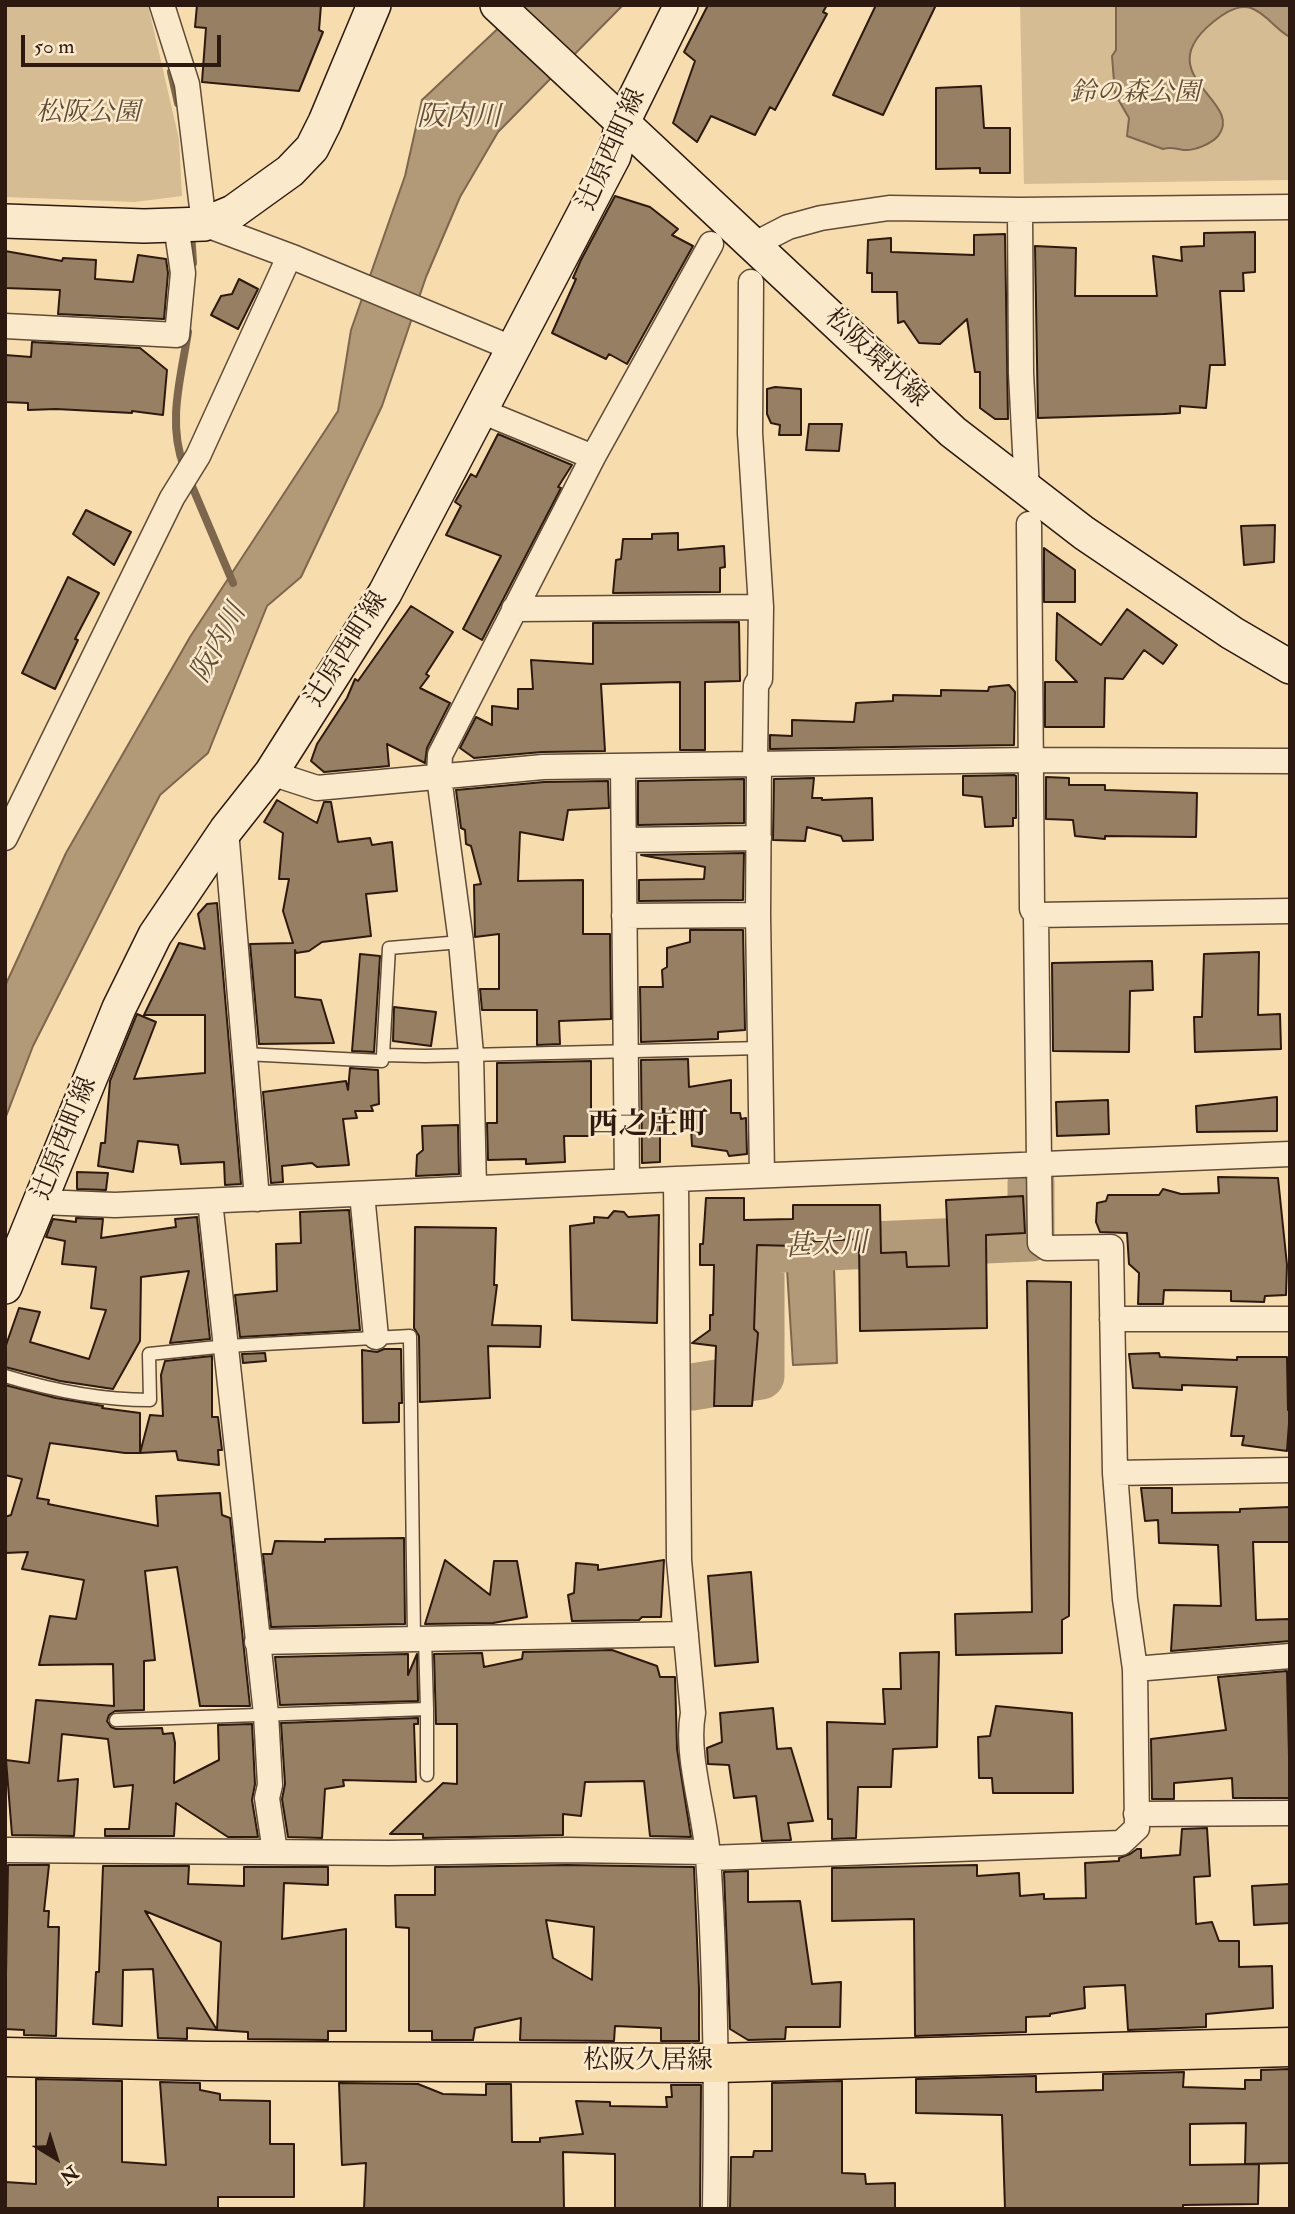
<!DOCTYPE html>
<meta charset="utf-8">
<style>
body{margin:0}
#map{position:relative;width:1295px;height:2214px;overflow:hidden;background:#f7ddae;font-family:"IM FELL Double Pica",serif}
canvas{display:block}
.frame{position:absolute;inset:0;border:7px solid #2d1910;pointer-events:none}
.north{position:absolute;left:21px;top:2123px;width:70px;height:70px;-webkit-text-stroke:5px #fae9ca;paint-order:stroke;rotate:142deg;font-size:19px;font-weight:700;line-height:28px;text-align:center;color:#2d1910}
.north::after{content:'';display:block;margin:auto;width:24px;height:32px;background:#2d1910;clip-path:polygon(50% 0,100% 100%,50% 72%,0 100%)}
.scale{position:absolute;left:21px;top:35px;width:200px;height:32px;box-sizing:border-box;border:4px solid #2d1910;border-top:0;padding-left:9px;font-size:21px;line-height:24px;white-space:nowrap;color:#2d1910;-webkit-text-stroke:5px #fae9ca;paint-order:stroke}
</style>
<div id="map">
<canvas width="1295" height="2214"></canvas>
<div class="frame"></div>
<div class="north">N</div>
<div class="scale">50 m</div>
</div>
<script>
const context = document.querySelector('canvas').getContext('2d');
context.lineJoin = 'round';
function fillPath(path, color) { context.fillStyle = color; context.fill(path, 'evenodd'); }
function stroke(path, color, width, dash) { context.strokeStyle = color; context.lineWidth = width; context.lineCap = dash ? 'butt' : 'round'; context.setLineDash(dash || []); context.stroke(path); }
function write(font, color, halo, rows, align = 'center') {
  context.font = font + ' "IM FELL Double Pica","Noto Serif JP",serif'; context.lineWidth = 5; context.setLineDash([]); context.textBaseline = 'middle'; context.strokeStyle = halo; context.fillStyle = color; for (const [text, x, y, turn = 0] of rows) {
    context.save(); context.translate(x, y); context.rotate((+turn || 0) * Math.PI / 180); context.textAlign = isNaN(turn) ? turn : align; if (halo) context.strokeText(text, 0, 0); context.fillText(text, 0, 0); context.restore();
  }
}
const green = new Path2D(`
 M5 5H148L179 139 182 196 135 202 5 197Z
 M1020 5H1290V180L1024 184Z`);
const water = new Path2D(`
 M523 5H623L498 132 460 197 426 277 382 406 301 577 267 606 208 753 160 795 33 1046 5 1119V986L17 960 66 853 190 637 338 411 351 330 405 176 422 100Z
 M1116 5H1290V37C1276 30 1266 13 1251 8 1241 5 1229 10 1221 16 1139 74 1247 100 1218 136 1211 144 1194 151 1184 150 1175 149 1172 146 1163 149L1127 136 1129 118 1115 94 1112 56 1116 50Z
 M834 1267 837 1363 793 1365 787 1269Z`);
const stream = new Path2D(`
 M171 72 178 103
 M191 231 193 263
 M184 467C167 422 181 378 188 332
 M189 479 233 583`);
const river = new Path2D(`
 M692 1387 761 1376V1250L1031 1238V1182`);
const building = new Path2D(`
 M197 5H321L319 30 323 32 299 91 202 82 206 28 195 27Z
 M708 5H827L823 12 827 14 775 110 770 107 755 135 711 116 697 142 673 123 695 61 684 52Z
 M876 5H936L883 115 833 95Z
 M981 86 984 128H1010V173H980V168L936 169V88Z
 M615 196 650 207 678 229 672 235 693 246 627 364 609 354 606 359 552 333 576 279 573 278 581 260Z
 M1255 232V272L1243 273 1244 291H1220L1225 365H1210L1206 408 1180 406V413L1164 414 1038 418 1035 246 1076 248 1075 296H1157L1153 256 1182 261 1181 247 1204 246V233Z
 M1005 234 1008 419H995L980 408V372H975L967 319 940 344 919 343 904 321 898 323 897 292H872V273H867L868 240 891 238V252L974 255V235Z
 M5 251 62 261 63 258 96 260 95 279 133 282 138 255 166 259 168 273 164 319 58 314 60 290 5 288Z
 M239 279 258 289 238 329 211 315 221 296 232 294Z
 M32 342 140 348 167 370 163 415 132 411V413L56 409 28 410V403L5 402V355L31 357Z
 M775 387 801 389V435H779L780 425 771 423 767 414V389Z
 M809 424H842L839 451 806 450Z
 M498 434 572 465 558 487 561 488 482 640 463 629 501 556 446 535 461 506 455 502 471 474 476 477Z
 M86 510 131 532 114 565 73 534Z
 M1275 525 1274 562 1244 565 1241 526Z
 M678 533V550L724 546 725 567 720 568V592L613 593 616 560 621 559 623 539H652V534Z
 M1044 548 1075 570V602H1044Z
 M68 577 99 593 75 639 78 640 55 689 22 673Z
 M411 606 453 632 426 674 429 676 420 688 450 703 427 748 425 763 387 744 389 766 324 772 311 761 317 744 347 698 355 679 358 681Z
 M1127 609 1177 645 1163 664 1144 650 1123 679 1105 678 1104 727H1045V682H1077L1056 660 1057 613 1101 645Z
 M739 622 740 681 705 682V750H680V682L601 684 605 751 542 752 474 758 460 748 476 717 492 725V706L518 709V689H533L531 660 593 664V623Z
 M1009 685 1015 692 1014 745 770 749V735L792 736V720L854 722 856 703 893 701V695L941 696V690L988 691 989 687Z
 M1014 775 1016 776V818H1013V826L985 827 982 797 963 795V776Z
 M1046 777 1069 778V785H1105V790L1197 793 1196 837 1105 836V839L1075 836 1073 820 1046 819Z
 M814 778 812 798H822V800L872 798 873 840 843 841 841 836 807 827 805 841 773 840 774 779Z
 M744 779V823L638 825V781Z
 M608 781 609 808 568 810 563 840 520 832 518 881 583 880V934H610L611 1019 559 1021 560 1044 537 1045V1010H482L480 989H499V934L475 937 474 885 481 884 471 846 466 844 465 830 461 828 456 790 544 782Z
 M277 800 317 823 324 802H331L338 842 370 838 372 845 392 842 397 891 366 894 371 936 322 942 309 951 296 953 295 950V997L321 1000 334 1043 259 1044 250 944 293 943 283 911 289 879H279L283 833 264 822Z
 M744 853 743 900 639 901V880L704 879 705 867 641 855Z
 M217 903 241 1184 225 1185 224 1162 181 1164 178 1145 138 1141 133 1172 98 1166 101 1143H105L110 1081 137 1014 156 1022 134 1079 205 1073V1015H144L179 943 205 949 198 914 207 904Z
 M690 930H743L745 1030 718 1032V1039L641 1042 640 987H663L662 970 667 967V948L690 942Z
 M1259 952 1258 1015 1280 1014 1281 1049 1195 1052 1194 1017H1202L1204 954Z
 M360 954 380 956 374 1052 352 1051Z
 M1152 961 1153 990 1130 991 1129 1052 1053 1051 1052 963Z
 M394 1007 436 1012 431 1046 393 1041Z
 M688 1059 689 1087 731 1080V1113H740L741 1119 746 1118 747 1154 729 1156 727 1151 692 1146 690 1111 660 1112V1162L642 1163 641 1060Z
 M591 1061V1136H564L565 1162 526 1164V1159L488 1160 487 1123H497V1063Z
 M350 1068 378 1070 379 1104 371 1106 373 1111H355L357 1118 343 1119 349 1165 317 1167 312 1163 282 1166 283 1182 271 1183 263 1092 346 1081 348 1090Z
 M1277 1097V1131L1197 1132 1196 1106Z
 M1108 1100 1109 1134 1057 1136 1056 1102Z
 M458 1125 459 1174 416 1176 417 1155 423 1150 422 1126Z
 M77 1172 108 1173 106 1190 77 1189Z
 M1218 1177 1278 1178 1287 1265 1286 1295 1265 1296 1264 1302 1231 1301V1291L1164 1290 1163 1304H1138L1139 1273 1129 1264 1127 1233 1100 1232 1096 1222 1097 1203 1106 1201 1108 1195H1159L1163 1189 1181 1194 1219 1193Z
 M1023 1196 1025 1233 986 1235 987 1328 860 1331 859 1239 800 1242 795 1246 757 1245 754 1329 758 1333 752 1406H714L716 1346 692 1343 710 1330V1315H713L714 1265H700V1244H703L706 1198H744V1220L793 1219V1205H880L881 1253 906 1252 907 1267 949 1266 946 1200Z
 M349 1210 360 1330 240 1337 235 1295 277 1291 276 1244 301 1243 300 1212Z
 M614 1211 624 1212 628 1217 659 1215 657 1323 572 1320 570 1226 594 1223V1217L608 1218Z
 M197 1217 210 1339 170 1343 189 1271 141 1277 140 1341 113 1389 60 1381 5 1367V1348L19 1308 40 1312 30 1342 89 1359 106 1310 91 1308 96 1267 62 1264 65 1241 46 1237 53 1219 76 1222V1218L103 1219 101 1238 176 1227 175 1219Z
 M415 1227 496 1228 494 1285H497L492 1325 541 1326 540 1347 488 1346 490 1398 420 1402 419 1336 414 1328Z
 M1027 1281 1071 1282 1069 1616 1062 1620V1653L956 1655 955 1614 1032 1612Z
 M384 1349H401L402 1403H399V1422L363 1423 362 1350 377 1352Z
 M265 1353 266 1361 243 1363 242 1354Z
 M1159 1353 1160 1357 1237 1360V1357H1287L1288 1410H1290L1287 1451 1242 1445 1244 1436H1231L1237 1387 1182 1385V1390L1133 1388 1129 1354Z
 M212 1356V1417H218L222 1450H218L219 1465 178 1460 176 1451 140 1453 150 1415 163 1416 161 1375 165 1361Z
 M5 1385 56 1398 103 1406 102 1408 140 1413V1453H125L50 1443 37 1498 49 1500 48 1504 158 1526 156 1496 220 1493 222 1515 230 1518 250 1706H200L177 1567 145 1571 155 1660 144 1661V1710L115 1711 109 1715 107 1721 111 1727 116 1729 162 1728 163 1734 173 1733 175 1743 174 1783 219 1760 218 1725 252 1724 255 1784 252 1800 258 1837H228L176 1803 174 1836H105V1829H129L133 1785 114 1787 108 1739 62 1734 58 1781 78 1779 74 1836 12 1835 6 1760 29 1763 36 1700 114 1706 113 1664 39 1665 50 1616 76 1619 84 1580 22 1569 28 1552 5 1553V1517L11 1515 22 1479 5 1475Z
 M1141 1488H1172V1513L1240 1512V1509L1290 1507V1542H1253L1256 1620 1290 1619V1641L1171 1651 1174 1605 1221 1606 1218 1545 1159 1543 1158 1520 1145 1521Z
 M404 1538 405 1624 271 1627 263 1554H272L275 1541 325 1542V1539Z
 M445 1560 490 1595 494 1561H517L527 1617 493 1623 425 1624Z
 M664 1560 661 1617H642L639 1620 572 1621 568 1595 574 1593 576 1563 598 1565V1570Z
 M751 1572 758 1662 715 1666 708 1576Z
 M612 1650 657 1666 660 1677H675L677 1749 691 1837 650 1836 644 1781 585 1782 581 1816 563 1814V1835L423 1838V1834H390L443 1783 457 1784V1724H436L434 1654 482 1653 484 1667 522 1659 523 1652Z
 M939 1652 937 1747 893 1749 891 1787H858L856 1838 832 1839V1819H828L827 1722 885 1724 883 1689H901L900 1653Z
 M408 1654V1675L417 1654 418 1701 280 1705 275 1657Z
 M1287 1671 1290 1798H1233L1232 1778 1174 1783V1799H1152L1151 1739 1226 1730 1218 1677Z
 M996 1706 1072 1713 1073 1793H993L992 1778H979L978 1737 990 1736Z
 M773 1708 777 1749 791 1748 813 1821 788 1823 791 1840 762 1841 756 1796 734 1798 729 1765 708 1764 707 1748 722 1742 720 1713Z
 M418 1718V1724H414L416 1782 343 1780 344 1786 325 1789 322 1838 288 1837 282 1799 285 1784 281 1723Z
 M1207 1828 1210 1876 1194 1877 1196 1924 1212 1922 1219 1941H1239V1967L1272 1966 1273 2008 1206 2014V2027L1128 2030 1125 1985 1084 1987 1085 2008 1050 2014V2016L1026 2017V2032L915 2036 914 1919 832 1921V1868L977 1865V1876L1019 1873 1020 1896 1044 1894V1899L1086 1898 1085 1863 1119 1861V1858L1130 1854 1137 1849H1141V1858L1180 1855 1182 1829Z
 M8 1865H49L44 1911H49L48 1927H59L56 2036 24 2035V2030L5 2029Z
 M567 1865 694 1867 699 1989V2041H661V2028L615 2026 614 2041 520 2040 521 2018 475 2028 473 2040H432V2031H409V1928L396 1927 395 1895H435V1867ZM546 1920 594 1927 592 1980 553 1958Z
 M103 1866H189L188 1884 244 1886V1867H328V1885L284 1883 282 1939 346 1929V2031H328V2040L248 2039V2032L217 2030 221 1942 145 1911 217 2030 187 2028V2039L158 2038 153 1969 123 1970 122 2026 93 2024 96 1972H99Z
 M748 1871V1902L800 1901 812 1984 841 1982 840 2027H786L785 2039 748 2040 730 2029 724 1872Z
 M1290 1884V1923L1254 1925 1252 1886Z
 M1289 2069 1290 2163 1245 2164 1246 2123 1190 2124V2165L1259 2164 1258 2204 1183 2205V2209H1005L1002 2115 916 2113V2079L1036 2076V2092L1103 2090V2074L1184 2072 1183 2087 1245 2089V2080H1261V2070Z
 M36 2079 122 2081V2162L166 2165 160 2082 200 2083V2090L220 2094V2100L270 2101V2144H294V2197H218V2209H5V2182L36 2184Z
 M842 2081V2173L865 2174 866 2184 895 2183V2209H730L731 2157H753L754 2151H772V2083Z
 M339 2083 418 2084 443 2094 486 2095V2084H511L512 2142H540V2138L583 2134 576 2101 610 2102V2106L667 2107 666 2097H672L671 2085H701L700 2209H615V2154L563 2152 564 2209H364L366 2163 342 2165Z`);
const lane = new Path2D(`
 M245 1054 382 1061 383 1055 425 1056 762 1048
 M383 1055 389 948 461 942
 M5 1376C51 1390 101 1400 150 1400L149 1354 227 1346 410 1336 414 1639
 M427 1709V1775
 M116 1720 427 1709 425 1638`);
const street = new Path2D(`
 M162 5 187 84 204 224 295 258 514 349
 M1020 210 1021 373 1027 490
 M753 245 788 227 821 218 889 208 1020 210 1290 207
 M751 282 750 433 761 607 760 679 756 685 755 763
 M5 326 177 335 183 273 176 225
 M481 411 593 457
 M514 609 761 607
 M759 763 758 915 762 1175
 M623 767 627 1181
 M271 773 317 788 543 767 1030 760 1290 761
 M226 830 257 1199
 M5 838 172 498 198 456 289 257
 M625 840 759 838
 M1036 915 1290 911
 M624 916 758 915
 M676 1179 679 1560 693 1713C685 1755 705 1813 708 1856 716 1974 717 2091 715 2209
 M474 1188 471 1054 461 942 439 777 440 755 593 457 711 244
 M362 1194 376 1337
 M210 1201 266 1714 270 1785 267 1798 275 1852
 M41 1202 115 1205 676 1179 1290 1154
 M1112 1319H1290
 M1115 1473 1290 1470
 M257 1642 686 1634
 M1135 1669 1290 1656
 M1136 1814 1290 1813
 M5 1850 389 1853 567 1850 708 1852
 M708 1858 1121 1843 1137 1828 1135 1669 1125 1599 1115 1473 1111 1247 1047 1248 1040 1243 1036 915 1032 909 1029 524`);
const secondary = new Path2D(`
 M497 5 953 432 1084 533 1232 633 1290 667
 M5 221 144 226 204 224 233 212 290 171 312 148 325 122 374 5
 M5 1287 119 1008 155 935 226 830 271 773 385 593 614 156 622 124 681 5`);
const primary = new Path2D(`
 M5 2057 207 2061 717 2063 1290 2047`);
const parkNames = [
 ["鈴の森公園",1135,94],
 ["松阪公園",88,114]
];
const streetNames = [
 ["辻原西町線",613,150,-66],
 ["松阪環状線",875,359,43],
 ["辻原西町線",348,650,-58],
 ["辻原西町線",66,1139,-68],
 ["松阪久居線",648,2062]
];
const waterNames = [
 ["阪内川",459,119],
 ["阪内川",220,644,-61],
 ["甚太川",826,1247,-3]
];
const quarterNames = [
 ["西之庄町",648,1127]
];
fillPath(green, '#d5bc93');
fillPath(water, '#b29a78');
stroke(water, '#7d664e', 2);
stroke(stream, '#7d664e', 8);
stroke(river, '#b29a78', 47);
fillPath(building, '#967f62');
stroke(building, '#2d1910', 2);
stroke(lane, '#604a38', 15);
stroke(street, '#604a38', 27);
stroke(secondary, '#2d1910', 36);
stroke(primary, '#2d1910', 41);
stroke(lane, '#fae9ca', 12);
stroke(street, '#fae9ca', 24);
stroke(secondary, '#fae9ca', 33);
stroke(primary, '#f7ddae', 38);
write('italic 26px', '#5f4a37', '#fae9ca', parkNames);
write('26px', '#2d1910', '#fae9ca', streetNames);
write('italic 28px', '#624d3a', '#fae9ca', waterNames);
write('bold 30px', '#2d1910', '#fae9ca', quarterNames);
</script>
